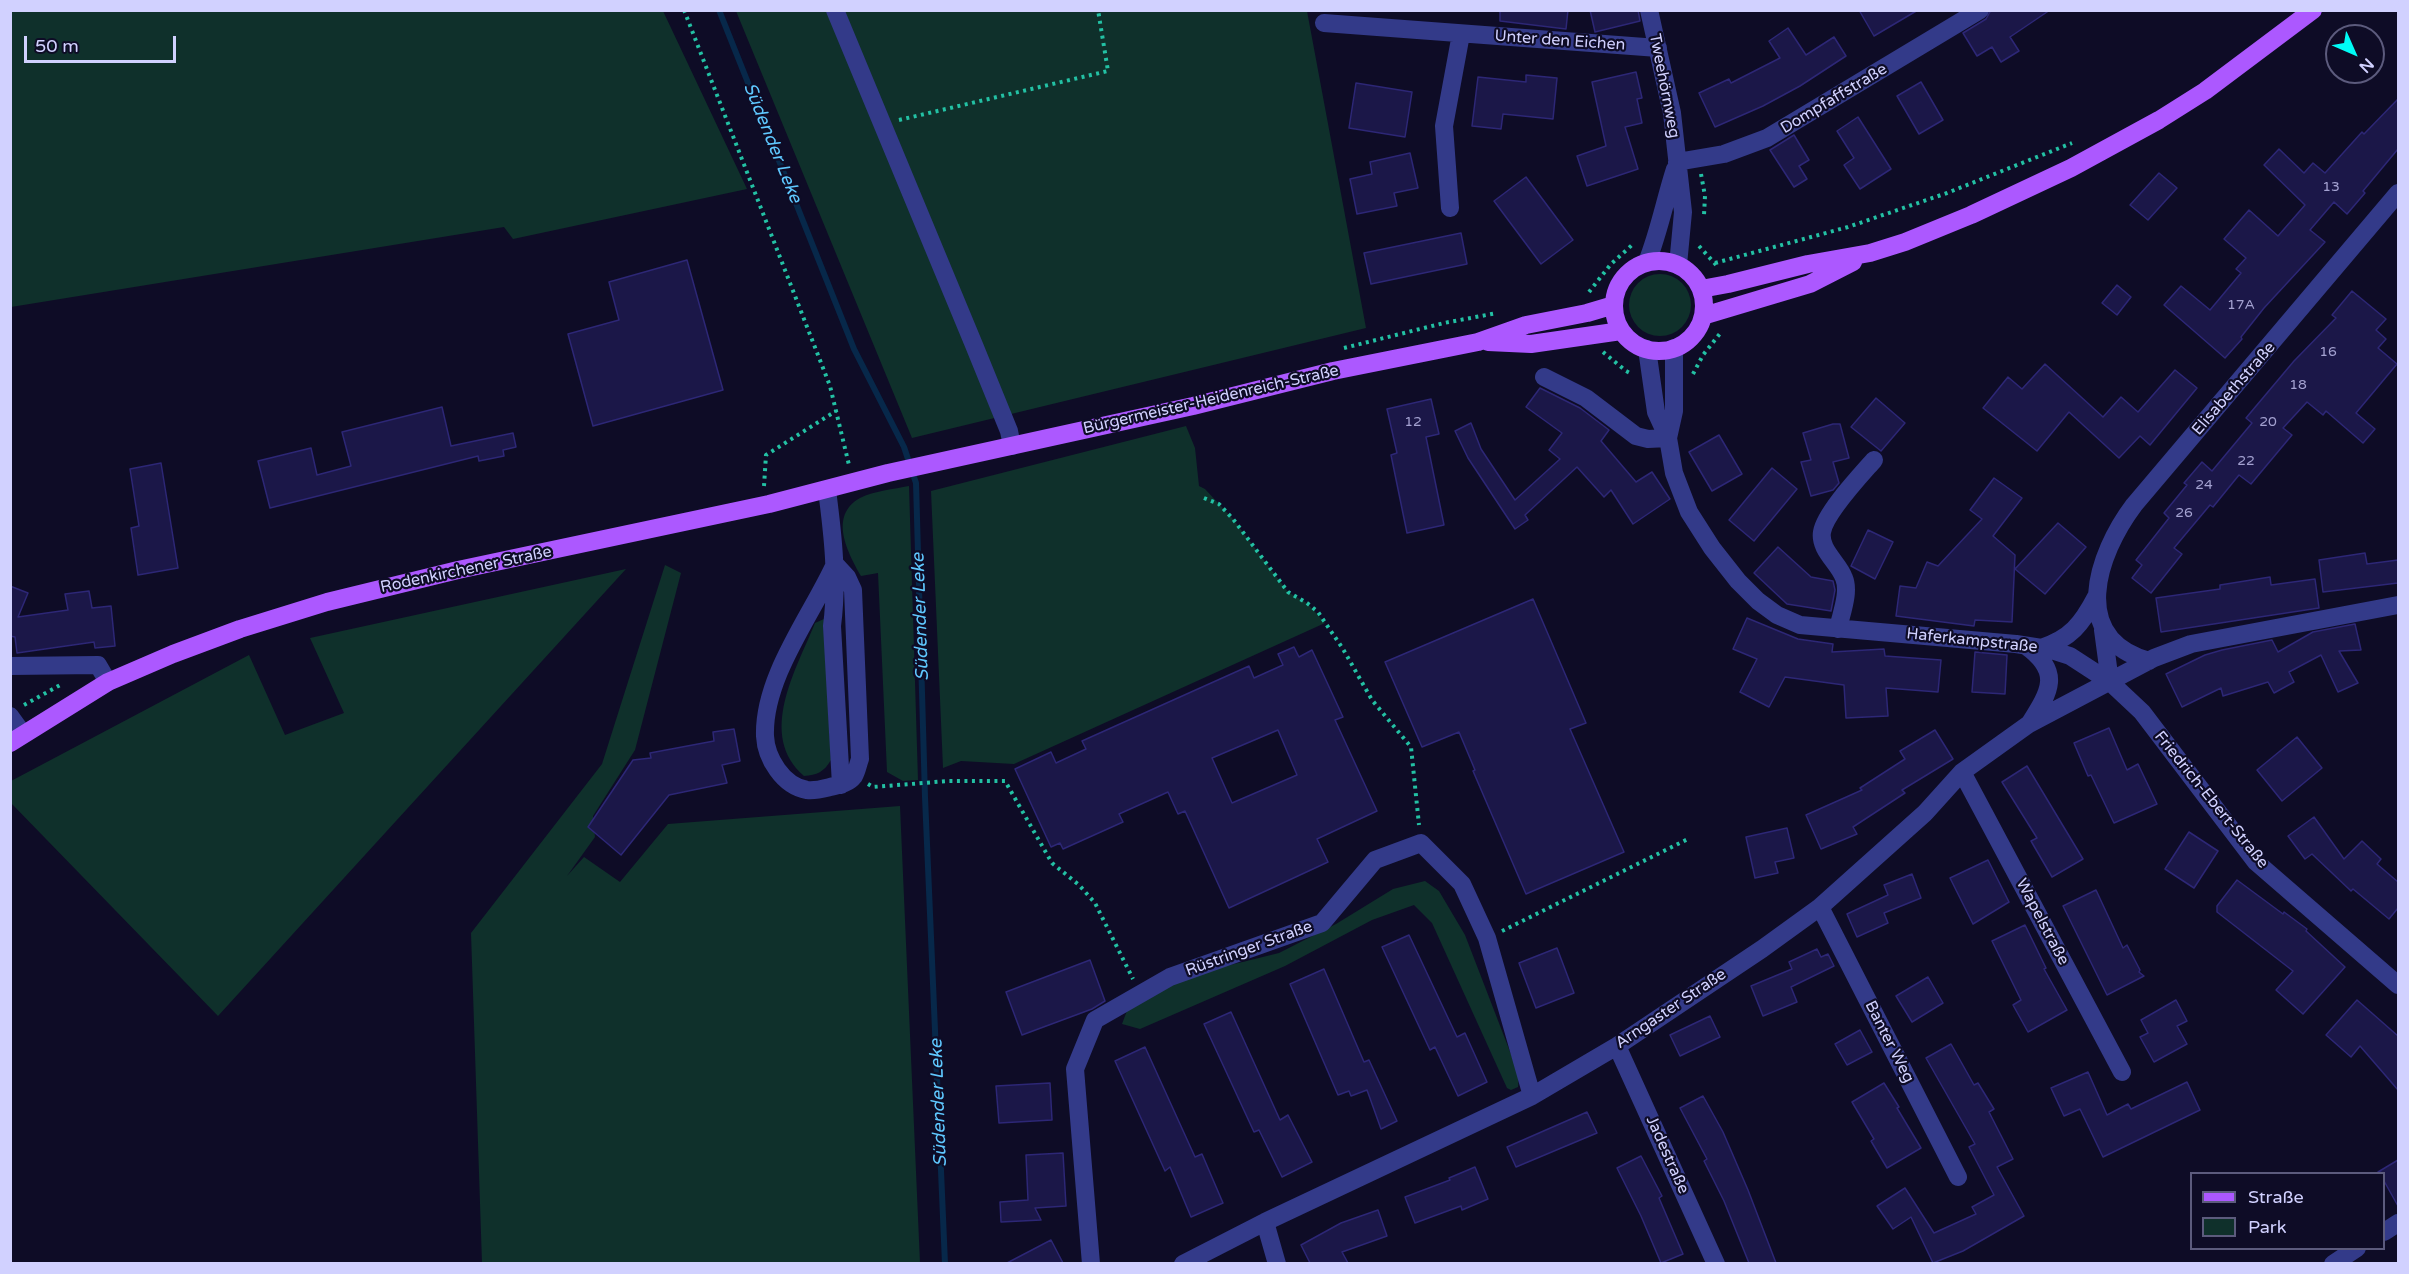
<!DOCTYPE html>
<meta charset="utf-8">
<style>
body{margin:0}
#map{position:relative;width:2409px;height:1274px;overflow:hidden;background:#0e0c26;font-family:"Varela Round",sans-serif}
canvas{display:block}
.frame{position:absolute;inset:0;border:12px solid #d1d1ff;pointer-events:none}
.legend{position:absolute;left:2190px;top:1172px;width:195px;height:78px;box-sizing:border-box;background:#0e0c26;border:2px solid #5c5b7d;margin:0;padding:8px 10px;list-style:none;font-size:18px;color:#d1d1ff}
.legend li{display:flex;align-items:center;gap:12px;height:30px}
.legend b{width:30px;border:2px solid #5c5b7d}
.north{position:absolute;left:2325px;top:24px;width:60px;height:60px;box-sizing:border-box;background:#0e0c26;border:2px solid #5c5b7d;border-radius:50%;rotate:135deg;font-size:16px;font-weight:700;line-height:24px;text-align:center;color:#d1d1ff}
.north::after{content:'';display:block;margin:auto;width:21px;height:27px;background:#00fcf6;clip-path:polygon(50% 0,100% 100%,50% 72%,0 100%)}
.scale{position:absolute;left:24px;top:36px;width:152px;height:27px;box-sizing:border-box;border:3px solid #d1d1ff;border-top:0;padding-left:8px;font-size:18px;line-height:21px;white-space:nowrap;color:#d1d1ff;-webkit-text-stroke:4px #0e0c26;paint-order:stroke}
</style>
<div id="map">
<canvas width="2409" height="1274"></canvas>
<div class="frame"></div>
<ul class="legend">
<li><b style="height:8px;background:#ac58ff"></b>Straße</li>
<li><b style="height:16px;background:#0f302b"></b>Park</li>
</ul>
<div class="north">N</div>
<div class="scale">50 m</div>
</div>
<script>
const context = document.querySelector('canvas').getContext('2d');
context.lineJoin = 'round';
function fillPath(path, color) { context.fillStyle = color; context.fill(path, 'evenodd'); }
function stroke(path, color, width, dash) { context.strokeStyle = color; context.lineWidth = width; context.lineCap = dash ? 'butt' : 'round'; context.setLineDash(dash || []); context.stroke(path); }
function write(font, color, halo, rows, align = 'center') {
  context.font = font + ' "Varela Round",sans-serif'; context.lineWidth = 4.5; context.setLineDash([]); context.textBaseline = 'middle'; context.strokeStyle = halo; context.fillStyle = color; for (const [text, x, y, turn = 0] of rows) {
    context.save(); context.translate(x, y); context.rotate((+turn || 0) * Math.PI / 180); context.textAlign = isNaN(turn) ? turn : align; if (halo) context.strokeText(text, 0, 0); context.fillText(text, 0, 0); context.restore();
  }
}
const green = new Path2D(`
 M11 10 663 11 747 189 513 239 504 227 11 307Z
 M736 11H1307L1366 328 912 438Z
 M1629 305a31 31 0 1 1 62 0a31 31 0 1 1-62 0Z
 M1186 426 1195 448 1199 486 1205 489 1233 519 1288 592 1307 603 1325 623 1014 764 961 761 943 768 931 491Z
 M909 486 918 780 903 781 887 772 878 573 861 576C848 553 828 516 860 498 874 491 894 489 909 486Z
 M665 565 681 573 635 750 593 816 595 837 567 876 584 857 620 882 668 824 900 806 920 1263H482L471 933 602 764Z
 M626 569 218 1016 11 803V781L249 655 285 735 344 713 310 638Z
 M824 619 831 760C824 772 817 775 804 776 757 735 796 670 815 623Z
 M1425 881 1439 891 1465 935 1519 1075 1518 1087 1511 1090 1507 1088 1432 923 1414 905 1372 920 1285 966 1140 1029 1122 1024 1128 1008 1172 983 1218 968 1279 953 1336 924 1393 889Z`);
const stream = new Path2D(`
 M719 10 854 349 904 447 916 483 925 797 945 1264`);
const building = new Path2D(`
 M1500 10H1568L1566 29 1500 21Z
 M1590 10H1638L1640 21 1595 32Z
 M1859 10H1918L1874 36Z
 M1991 10H2050L2010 37 2019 51 2001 62 1992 47 1977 56 1963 33 1986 19Z
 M1788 28 1806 55 1834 37 1846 56 1800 86 1763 106 1715 127 1699 93 1729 79 1731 83 1780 58 1769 41Z
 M1636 72 1642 98 1637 99 1642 123 1625 127 1638 169 1587 186 1577 156 1606 146 1592 82Z
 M1526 75 1557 78 1553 119 1503 114 1501 129 1472 126 1478 77 1526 82Z
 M1921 82 1943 120 1919 134 1897 96Z
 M1356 83 1412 92 1405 137 1349 128Z
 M2398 99V149L2363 191 2365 193 2347 214 2334 202 2310 230 2325 242 2264 308 2241 337 2242 339 2225 358 2164 305 2181 286 2210 310 2241 273 2236 269 2246 258 2224 239 2249 210 2278 236 2305 205 2264 165 2279 149 2304 173 2313 163 2325 173 2362 132 2364 134Z
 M1858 117 1891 169 1860 189 1844 165 1854 158 1837 131Z
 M1794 135 1809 160 1799 166 1807 179 1794 187 1770 150Z
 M1410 153 1418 188 1394 193 1397 206 1357 214 1350 179 1372 174 1370 162Z
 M2159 173 2177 188 2148 220 2130 205Z
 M1526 177 1573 240 1541 264 1494 201Z
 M1461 233 1467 264 1371 284 1364 253Z
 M687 260 723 390 593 426 568 334 619 320 609 282Z
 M2117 285 2131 297 2117 315 2102 303Z
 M2352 291 2386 319 2376 330 2386 339 2378 348 2397 364 2356 413 2375 429 2363 443 2326 411 2323 415 2307 402 2283 428 2292 435 2251 484 2239 475 2213 507 2210 505 2174 548 2182 554 2151 593 2132 578 2142 565 2136 560 2169 518 2164 513 2187 485 2184 483 2202 462 2212 471 2252 423 2246 418 2294 361 2336 318 2332 315Z
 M2045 364 2103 417 2121 397 2138 412 2175 370 2197 388 2150 445 2140 436 2119 458 2069 412 2037 451 1983 408 2008 377 2022 389Z
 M1540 388 1580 408 1609 430 1601 441 1636 482 1652 472 1670 499 1633 524 1611 490 1604 497 1577 467 1525 515 1528 520 1515 529 1468 458 1455 431 1471 423 1481 449 1515 500 1560 459 1549 450 1562 433 1526 407Z
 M1876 398 1905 423 1881 451 1851 427Z
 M1431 399 1439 434 1426 437 1444 525 1407 533 1391 455 1397 453 1387 409Z
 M442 407 451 446 513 433 516 447 503 450 504 456 479 461 478 456 270 508 258 461 311 448 317 475 351 466 342 432Z
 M1833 424H1840L1849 458 1833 462 1839 483 1833 490 1811 496 1801 462 1811 460 1803 433Z
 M1719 435 1742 474 1712 491 1689 452Z
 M161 463 178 568 138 575 131 528 139 526 130 469Z
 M1772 468 1797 489 1754 541 1729 520Z
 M1994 478 2022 498 1993 536 2015 555 2012 622 1975 620 1974 626 1896 616 1900 586 1916 588 1927 562 1938 566 1982 519 1970 510Z
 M2058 523 2086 547 2045 594 2015 569Z
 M1868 530 1893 542 1875 579 1851 566Z
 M1778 547 1811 577 1833 581 1835 590 1831 611 1787 604 1754 573Z
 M2365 553 2367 564 2398 560V583L2323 592 2319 560Z
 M2270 577 2271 585 2315 579 2319 608 2161 632 2156 598 2220 589V585Z
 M10 586 28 593 18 617 68 610 65 594 89 591 92 608 111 606 115 646 95 648 94 642 17 653 15 637 10 636Z
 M1533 599 1586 723 1570 729 1624 852 1526 894 1473 771 1475 770 1459 732 1422 747 1385 662Z
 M1747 618 1798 639 1833 644 1832 652 1884 649 1885 656 1941 660 1938 692 1886 688 1888 716 1846 718 1844 685 1785 677 1769 707 1740 692 1757 659 1733 649Z
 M2355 624 2361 650 2339 651 2358 683 2338 692 2321 655 2289 672 2294 682 2274 693 2268 682 2223 696 2221 688 2182 707 2166 674 2205 655 2222 650 2272 640 2278 652 2313 632Z
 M1294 647 1299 657 1312 650 1343 717 1335 720 1377 811 1317 839 1328 862 1229 908 1185 811 1178 814 1168 792 1119 814 1123 822 1063 849 1060 843 1051 847 1015 769 1051 752 1056 763 1086 749 1082 741 1249 666 1254 678 1283 665 1278 654ZM1278 730 1297 775 1232 803 1212 758Z
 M1975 652 2007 655 2005 694 1972 692Z
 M2109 728 2127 770 2138 764 2157 804 2114 823 2091 775 2088 776 2074 743Z
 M734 729 740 761 722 765 727 783 669 795 621 855 588 827 633 760 651 758 650 753 714 741 713 732Z
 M1935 730 1953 759 1902 790 1905 793 1853 827 1857 834 1821 849 1806 815 1862 790 1860 788 1905 759 1900 751Z
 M2297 737 2322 768 2282 801 2257 770Z
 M2027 766 2083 859 2052 877 2031 841 2037 838 2002 782Z
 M2314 817 2344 859 2362 841 2381 859 2377 864 2398 882V908L2389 919 2353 889 2351 891 2312 854 2305 859 2288 836Z
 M1787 828 1794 858 1775 862 1778 873 1755 878 1746 837Z
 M2189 832 2218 851 2194 888 2165 869Z
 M1988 860 2009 902 1973 924 1950 878Z
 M1912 874 1921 898 1884 913 1888 923 1857 937 1847 914 1888 895 1884 885Z
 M2237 880 2283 914 2284 912 2307 929 2306 931 2345 967 2303 1014 2276 990 2293 971 2217 912V906Z
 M2096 890 2123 948 2127 945 2140 970 2139 972 2144 976 2107 995 2063 906Z
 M2025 925 2046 968 2044 969 2067 1010 2028 1032 2013 1005 2021 1000 1992 941Z
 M1409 935 1457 1037 1465 1033 1487 1082 1458 1096 1435 1047 1430 1050 1382 947Z
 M1557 948 1574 993 1536 1008 1519 963Z
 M1817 949 1821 957 1828 954 1834 966 1791 987 1797 1002 1763 1016 1751 986 1792 969 1789 962Z
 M1090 960 1105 1001 1092 1009 1022 1035 1006 992Z
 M1324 969 1364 1062 1369 1060 1397 1121 1381 1129 1367 1090 1351 1096 1349 1091 1338 1095 1290 984Z
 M1928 977 1943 1003 1912 1022 1896 996Z
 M2176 1000 2187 1021 2177 1026 2187 1044 2154 1062 2140 1037 2148 1033 2141 1020Z
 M2357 1000 2398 1036V1090L2360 1046 2351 1057 2326 1035Z
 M1231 1012 1280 1120 1288 1115 1312 1162 1282 1177 1259 1130 1254 1132 1204 1024Z
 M1710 1016 1720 1037 1680 1056 1670 1035Z
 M1860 1030 1872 1052 1847 1065 1835 1044Z
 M1951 1044 1974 1085 1978 1083 1994 1109 1989 1112 2013 1159 1997 1167 2024 1216 1963 1251 1933 1263 1911 1217 1893 1229 1877 1206 1905 1188 1934 1233 1976 1214 1972 1207 1994 1195 1969 1147 1975 1144 1926 1058Z
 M1145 1047 1195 1157 1202 1154 1223 1203 1191 1217 1170 1167 1165 1171 1115 1061Z
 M2088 1072 2107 1115 2128 1104 2131 1109 2187 1082 2200 1110 2103 1157 2080 1109 2064 1116 2051 1088Z
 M1050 1083 1052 1120 999 1123 996 1086Z
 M1884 1083 1899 1107 1897 1108 1921 1148 1887 1168 1871 1141 1874 1139 1852 1102Z
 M1703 1096 1723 1132 1748 1190 1776 1263H1749L1724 1201 1704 1161 1707 1159 1680 1108Z
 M1587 1112 1597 1133 1516 1167 1507 1147Z
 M1063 1153 1066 1206 1035 1208 1041 1220 1001 1222 1000 1202 1028 1200 1026 1155Z
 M1641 1156 1662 1196 1659 1198 1683 1254 1661 1263 1641 1216 1617 1168Z
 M2398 1160V1206L2384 1181V1173L2378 1172Z
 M1475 1167 1488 1199 1462 1210 1461 1206 1415 1223 1405 1197 1450 1180 1449 1178Z
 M1378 1210 1387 1236 1342 1252 1348 1263H1310L1301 1245 1341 1223Z
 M1051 1240 1063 1263H1007Z`);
const path = new Path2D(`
 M684 10 830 386 849 465
 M899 120 1108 71 1098 10
 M1701 174 1705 196 1704 215
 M1699 246 1718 267
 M1715 263 1848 227 1947 193 2072 143
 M1589 292 1611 264 1632 245
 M1344 348 1444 323 1497 313
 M1603 352 1626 371 1632 374
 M1693 374 1703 355 1722 331
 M764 486 766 455 836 411
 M1204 498 1219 504 1233 519 1288 592 1307 603 1318 612 1343 649 1372 700 1411 747 1419 825
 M24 705 62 684
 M868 784 873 787 948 781H1005L1052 863 1079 885 1095 903 1133 979
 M1502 931 1690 838`);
const minor = new Path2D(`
 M835 10 974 345 1009 431 1012 446
 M1649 10 1672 113 1683 212 1678 265
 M1324 23 1658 48
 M1677 162 1724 154 1767 138 1980 10
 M1450 208 1444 126 1461 34
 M1647 262C1659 232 1665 200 1675 169
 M1647 349 1656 412 1668 438 1674 473 1689 512 1712 548 1738 581 1758 601 1777 615 1800 625 2016 644 2048 649 2070 656 2110 682 2142 712 2256 862 2398 985
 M1544 377 1586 398 1636 436 1648 439 1668 438
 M1668 438 1674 411V348
 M827 490C833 536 838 580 832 626L841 785
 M835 564 847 577 853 590 860 759C858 764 857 771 854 776 848 784 838 785 830 787 822 789 815 791 807 790 783 786 766 758 765 736 763 677 812 615 835 564Z
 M1838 629C1841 614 1850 592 1844 578 1839 563 1819 550 1822 532 1825 513 1860 476 1874 460
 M2103 630 2110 682
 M2026 646C2062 672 2050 691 2030 723
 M2041 648C2070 639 2082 624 2096 597
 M2149 661C2068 639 2097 554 2134 505L2398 193
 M10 666 98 665 108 682
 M10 716 23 734
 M1962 772 2122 1072
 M1820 907 1958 1177
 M1617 1046 1716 1264
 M1265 1222 1277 1264
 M2384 1232 2398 1223
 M1091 1264 1075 1069 1095 1020 1170 977 1322 923 1375 860 1421 843 1462 884 1487 938 1532 1096
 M1183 1264 1265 1222 1532 1096 1617 1046 1762 949 1820 907 1925 813 1962 772 2029 724 2154 658 2191 644 2398 605
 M2333 1264 2357 1248`);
const major = new Path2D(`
 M1614 306a45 45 0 1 1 90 0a45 45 0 1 1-90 0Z
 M1701 289 1728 284 1808 264 1870 253 1905 242 1971 215 2071 168 2159 120 2205 91 2313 10
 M1703 316 1810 284 1853 262
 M1488 342 1531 344 1621 331
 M10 743 108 682 173 654 240 629 327 602 458 570 769 504 888 473 1193 406 1333 371 1478 342 1526 325 1587 313 1614 305`);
const numberNames = [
 ["13",2331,187],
 ["17A",2241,305],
 ["16",2328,352],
 ["18",2298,385],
 ["12",1413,422],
 ["20",2268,422],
 ["22",2246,461],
 ["24",2204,485],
 ["26",2184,513]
];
const streetNames = [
 ["Unter den Eichen",1560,41,4],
 ["Tweehörnweg",1664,86,79],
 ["Dompfaffstraße",1834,99,-31],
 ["Elisabethstraße",2234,389,-49],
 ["Bürgermeister-Heidenreich-Straße",1211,400,-13],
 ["Rodenkirchener Straße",466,570,-12],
 ["Haferkampstraße",1972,641,6],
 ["Friedrich-Ebert-Straße",2211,800,51],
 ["Wapelstraße",2042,922,62],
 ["Rüstringer Straße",1249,949,-20],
 ["Arngaster Straße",1671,1009,-34],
 ["Banter Weg",1889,1042,63],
 ["Jadestraße",1667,1155,66]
];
const waterNames = [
 ["Südender Leke",772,143,68],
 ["Südender Leke",921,617,-92],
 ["Südender Leke",939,1103,-92]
];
fillPath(green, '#0f302b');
stroke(stream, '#07284a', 6);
fillPath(building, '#1b1748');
stroke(building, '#2d2776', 1.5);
stroke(path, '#23c1a4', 4, [3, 4.5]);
stroke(minor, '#333a89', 18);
stroke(major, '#ac58ff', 18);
write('14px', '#a4a2d1', null, numberNames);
write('16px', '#d1d1ff', '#0e0c26', streetNames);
write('italic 18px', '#5fc8ff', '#0e0c26', waterNames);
</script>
